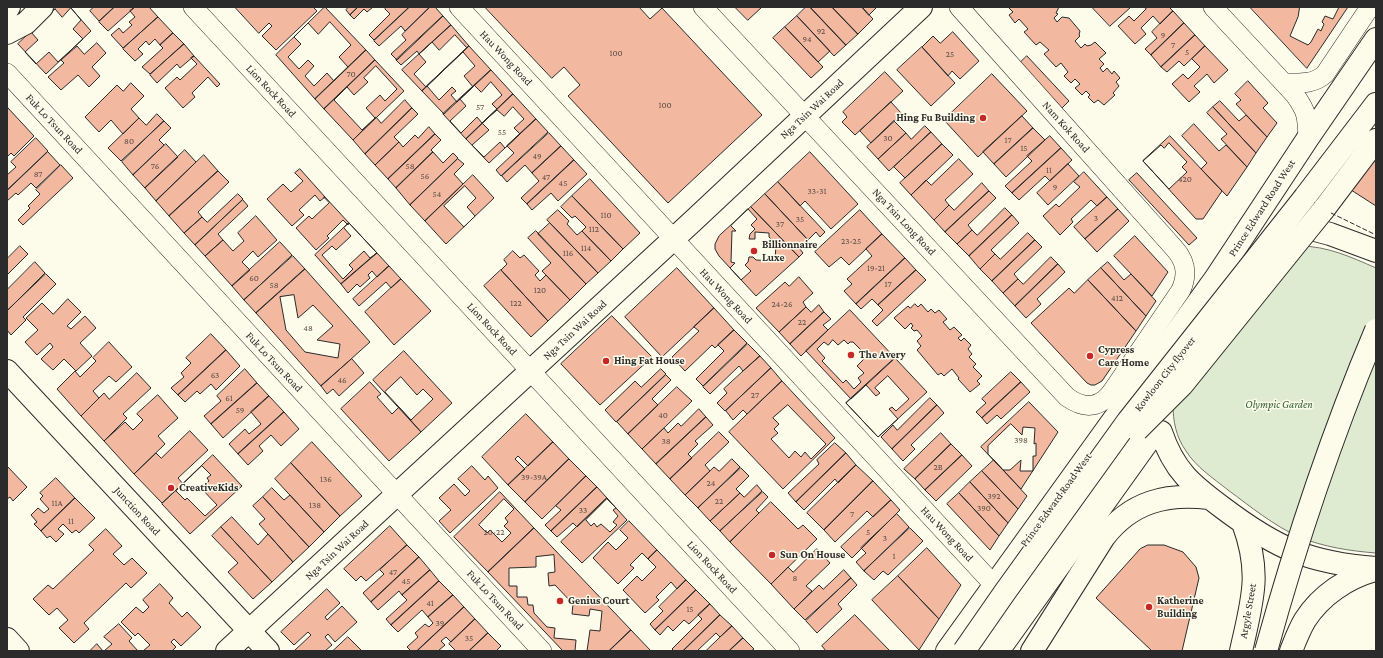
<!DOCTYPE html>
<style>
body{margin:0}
#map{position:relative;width:1383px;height:658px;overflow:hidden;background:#fdfbea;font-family:"Crimson Pro",serif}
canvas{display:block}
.frame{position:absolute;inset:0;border:8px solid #2b2b2b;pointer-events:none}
</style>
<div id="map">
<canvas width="1383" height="658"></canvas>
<div class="frame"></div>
</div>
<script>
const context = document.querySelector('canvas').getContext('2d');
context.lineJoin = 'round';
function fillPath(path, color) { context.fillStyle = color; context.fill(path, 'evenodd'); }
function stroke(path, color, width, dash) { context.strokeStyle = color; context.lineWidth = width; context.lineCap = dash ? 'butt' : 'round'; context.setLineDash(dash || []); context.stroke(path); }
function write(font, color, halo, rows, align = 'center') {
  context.font = font + ' "Crimson Pro",serif'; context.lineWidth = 3; context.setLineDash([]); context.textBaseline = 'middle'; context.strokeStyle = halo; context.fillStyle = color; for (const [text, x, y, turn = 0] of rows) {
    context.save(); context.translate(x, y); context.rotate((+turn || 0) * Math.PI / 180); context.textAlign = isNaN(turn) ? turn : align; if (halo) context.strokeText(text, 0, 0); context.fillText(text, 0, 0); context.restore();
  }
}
const green = new Path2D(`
 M1300 246C1327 246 1351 257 1376 268V553C1350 551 1324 547 1299 537 1273 525 1251 507 1228 490 1213 478 1196 467 1186 451 1176 437 1173 421 1173 405Z`);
const building = new Path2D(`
 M57 7H70L91 31 46 74 18 44Z
 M94 7H114L99 21 90 11Z
 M115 7H135L108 31 99 22Z
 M135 7H149L158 17 123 48 111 35 119 28 123 33 132 25 129 22 135 17 130 11Z
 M235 7H313L317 11 276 50 262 36 272 26 269 23 259 33Z
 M325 7 366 50 315 99 276 55Z
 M349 7H358L350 15 346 10Z
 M358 7H373L367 12 364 9 354 19 350 15Z
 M387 7H409L374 40 369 35 390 14 385 9Z
 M410 7H430L405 31 401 26 379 46 374 41Z
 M430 7H435L443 16 397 60 391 54 406 40 402 35Z
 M485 7H639L650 19 662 8 762 115 668 203 568 96 580 85 564 67 552 78Z
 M735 7H762L748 20Z
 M806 7H810L846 45 834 56 797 16Z
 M810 7H832L858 34 846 45Z
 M832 7H862L873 19 858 34Z
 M862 7H877L869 15Z
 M1006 7H1059L1056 13 1058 14 1054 18 1057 22 1062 17 1069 18 1080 31 1079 35 1080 36 1075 41 1081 48 1085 44 1087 46 1091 45 1095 42 1106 53 1099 59 1104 64 1100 68 1103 72 1107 68 1112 74 1114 71 1120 78 1116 82 1119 86 1113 93 1115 95 1104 105 1098 100 1094 103 1088 97 1090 95 1086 91 1082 95 1075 88 1080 84 1075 79 1071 83 1064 76 1068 72 1061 63 1056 67 1044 54 1049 50 1040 42 1036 45 1024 32 1028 29 1019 19 1015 23 1009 15 1013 12 1008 7Z
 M1092 7H1131L1110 26Z
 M1144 7H1169L1173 11 1160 24 1153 16 1141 28 1146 34 1135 44 1118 26 1129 16 1134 21 1146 9Z
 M1250 7H1348L1307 68Z
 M1300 7H1339L1333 19 1325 16 1322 22 1324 24 1321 31 1318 29 1311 42 1308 45 1290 36 1298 17Z
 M71 8 81 20 73 29 83 39 58 62 49 52 36 64 25 52 38 40 31 32 55 9 62 17Z
 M1173 11 1184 23 1151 55 1145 49 1157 38 1152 32Z
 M443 16 451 25 419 54 417 51 401 65 396 60Z
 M797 16 830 51 818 62 785 27Z
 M158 17 173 33 160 45 155 39 149 45 146 41 138 49 143 54 135 61 123 49Z
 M330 22 351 45 339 57 348 67 334 81 327 73 314 86 305 76 314 66 308 60 299 69 288 57 301 44 294 37 308 23 318 34Z
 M1184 23 1195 35 1161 67 1151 55Z
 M451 25 469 46 422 91 402 70Z
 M785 27 823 67 811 78 773 38Z
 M953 32 979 61 960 79 952 71 948 76 922 47 933 36 940 43Z
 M173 33 184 44 150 74 142 67 163 48 160 45Z
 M455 35 467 48 426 87 414 74 426 62 419 54 432 42 439 50Z
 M1195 35 1205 46 1184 66 1179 61 1167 72 1161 67Z
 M97 43 106 53 92 67 100 76 89 87 78 75 61 90 48 77 64 63 61 60 77 46 84 54Z
 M184 44 194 56 180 68 177 64 157 83 150 75Z
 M469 46 491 70 444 114 422 91Z
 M1205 46 1228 70 1214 83 1207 74 1194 86 1200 92 1189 102 1172 84 1183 74 1188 79 1200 67 1192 59Z
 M922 47 955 83 931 106 897 70Z
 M366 50 375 60 324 109 315 99Z
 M463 52 475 66 464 76 473 87 457 102 451 95 456 91 452 87 439 100 427 86Z
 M194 56 220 84 217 87 208 77 192 93 195 97 183 108 165 88 177 77 180 80 197 64 191 58Z
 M1027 56 1069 101 1062 108 1020 63Z
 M375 60 404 91 353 140 324 109Z
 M376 66 397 89 385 101 380 95 366 108 375 118 362 130 334 100 347 87 354 95 368 82 364 78Z
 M491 70 513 94 466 139 443 114Z
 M885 72 903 91 855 135 842 122 847 117 843 112Z
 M992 74 1027 111 978 157 944 120Z
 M1248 81 1268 103 1263 108 1277 123 1267 137 1236 104 1241 100 1235 94Z
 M491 82 502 95 492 104 497 109 482 123 477 117 461 133 450 121 466 106 460 99 474 85 481 92Z
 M131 83 144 96 131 109 139 118 123 134 111 120 99 132 85 117 117 85 123 91Z
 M513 94 536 119 489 163 466 139Z
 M405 100 412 108 365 154 353 140 376 117 381 123Z
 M1220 101 1239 121 1246 115 1267 137 1256 153 1213 107Z
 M891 102 902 114 871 143 860 131Z
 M513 107 524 119 514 128 520 134 505 148 500 142 484 157 472 145 489 130 482 123 497 110 504 116Z
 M1213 107 1256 153 1247 167 1221 139 1227 134 1207 113Z
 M8 108 34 136 14 156 11 153 7 157V109Z
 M412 108 418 114 394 137 399 142 375 165 365 154Z
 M157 114 164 121 121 161 108 148 139 118 146 125Z
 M1022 116 1033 128 994 164 983 152Z
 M536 119 548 132 501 176 496 170 514 153 507 146Z
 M164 121 171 128 159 140 164 145 133 175 122 162Z
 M894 121 906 133 878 159 867 147Z
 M1194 124 1219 151 1226 145 1247 167 1227 196 1201 169 1207 163 1182 136Z
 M925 126 931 132 889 171 878 159 906 133 911 139Z
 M429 127 435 134 388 179 375 165 399 142 403 147 415 135 418 138Z
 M1033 128 1045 140 1006 177 994 164Z
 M931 132 942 144 905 178 894 167Z
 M549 133 561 146 532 173 525 165 507 182 502 176Z
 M435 134 441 140 431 150 433 152 396 188 388 179Z
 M1050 136 1061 148 1012 193 1005 186 1032 161 1027 156Z
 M1170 136 1222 191 1203 219H1196L1143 161Z
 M36 138 48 151 7 190V175L16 167 11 162Z
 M1169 143 1187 162 1182 167 1187 172 1169 189 1143 161 1161 145 1164 148Z
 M166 144 178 157 145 188 133 175Z
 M942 144 953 155 911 195 900 183Z
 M1376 144V206L1348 188Z
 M561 146 574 160 527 204 521 198 539 181 532 173Z
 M1061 148 1072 160 1050 181 1045 176 1019 200 1012 193Z
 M185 150 196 162 156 201 145 188Z
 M48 152 60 165 36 188 31 183 18 195 16 193 7 201V191Z
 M433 152 443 163 453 153 458 158 410 205 396 188Z
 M810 152 858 204 831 229 805 201 800 206 778 182Z
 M204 155 218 171 169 216 156 201Z
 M458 159 464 164 454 174 463 184 425 221 410 205Z
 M959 159 973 174 945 200 949 205 934 220 911 195 926 180 931 185Z
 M574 160 587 174 558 201 551 193 532 210 527 204Z
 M1068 164 1079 176 1048 205 1037 193Z
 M61 165 73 178 23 225 18 220 30 208 28 206 40 194 36 190Z
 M300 169 325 197 320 201 315 195 299 210 304 215 292 226 267 199 283 184 291 192 303 181 295 173Z
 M218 171 229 182 198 212 202 217 184 233 169 216Z
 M1084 172 1107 197 1097 206 1091 200 1071 219 1073 222 1060 235 1043 216 1056 204 1059 207 1080 187 1074 182Z
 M1137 173 1197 238 1189 245 1129 180Z
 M473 175 494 198 446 244 425 221Z
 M590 179 640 233 623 249 572 196Z
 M778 182 825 232 820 237 816 232 808 240 765 194Z
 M982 183 989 191 945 232 934 220 949 205 954 210Z
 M465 186 476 198 467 207 475 216 464 227 444 206Z
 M989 191 996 198 968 225 972 230 957 244 945 232Z
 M238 194 243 199 195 245 184 233 202 217 207 222Z
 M765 194 808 240 799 248 803 253 799 257 751 207Z
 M572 196 623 249 611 261 582 231 586 227 575 216 572 218 561 207Z
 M324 197H325L349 223 348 225 343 220 327 236 329 238 316 250 296 228 309 216 312 219 329 203Z
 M1107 197 1118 209 1085 239 1074 227Z
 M243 200 248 206 218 234 223 240 205 256 195 245Z
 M751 207 799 257 756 296 719 256 715 249V244L719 236Z
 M1005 208 1012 215 969 256 957 244 972 230 977 235Z
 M748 209 757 219 751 225 755 229 750 234 749 239H755V232L769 233V237L776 244 775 261 756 260 753 257H749L748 262 745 265 751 271 741 280 730 268 735 263 731 262 732 231H736L731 226Z
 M1118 209 1129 221 1097 252 1085 239Z
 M558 210 569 221 567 224 577 235 582 231 611 261 598 273 547 220Z
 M860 210 882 234 849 265 841 257 829 267 815 252Z
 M1012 215 1019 223 991 250 995 254 980 269 969 256Z
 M256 216 277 240 258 257 253 251 242 262 250 270 232 286 205 256 223 240 233 251 244 241 238 233Z
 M349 223 377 253 341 284 315 255Z
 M349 223 377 253 370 258 364 251 349 265 353 269 343 279 322 255 332 246 336 250 351 236 344 228Z
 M550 223 598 273 586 284 538 234Z
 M536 231 586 284 570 300 542 271 551 263 528 238Z
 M1028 233 1035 240 992 281 980 269 995 254 1000 259Z
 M882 234 905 258 856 304 844 291 852 284 847 279 872 256 866 249Z
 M1135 236 1168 272 1152 296 1114 256Z
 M1035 240 1042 247 1014 274 1018 279 1003 293 992 281Z
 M280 242 292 255 244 300 232 286Z
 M20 246 28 254 7 275V259Z
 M513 251 520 258 524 255 539 271 535 275 540 281 546 275 570 300 548 321 501 270 507 264 504 260Z
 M377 253 389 266 377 277 372 271 368 275 370 278 360 287 357 284 348 293 341 284Z
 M293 256 305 269 256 313 244 300Z
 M1051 257 1058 264 1015 306 1003 293 1018 279 1023 284Z
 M905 258 916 270 878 305 872 299 861 309 856 304Z
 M35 262 45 273 7 311V290Z
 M1108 262 1124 280 1131 274 1156 301 1146 316 1101 268Z
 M1058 264 1065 272 1037 299 1041 304 1026 318 1015 306Z
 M389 266 401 279 391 288 386 282 359 306 353 299Z
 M677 268 714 308 662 357 625 317Z
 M1101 268 1146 316 1136 331 1088 280Z
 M305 269 370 342 321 386 256 313Z
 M501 270 548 321 531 337 484 286Z
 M916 270 926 280 877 326 872 321 883 310 878 305Z
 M46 274 56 284 23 317 26 320 11 335 7 330V311Z
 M799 277 813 293 803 302 806 307 779 332 756 308 785 282 789 286Z
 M401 279 431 311 394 345 365 312Z
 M1088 280 1136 331 1102 381 1095 385H1091L1087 383 1031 323 1069 288 1074 293Z
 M294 295 298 318 313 305 333 326 317 340 340 344 338 358 305 352 286 330 280 297Z
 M68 299 81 312 67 326 71 329 85 316 96 328 80 343 92 356 76 371 64 359 53 370 41 359 53 347 50 343 37 355 25 342 38 330 26 318 42 303 53 314Z
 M915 304 918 307 921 304 928 312 931 309 935 313 939 310 947 319 943 322 950 330 954 327 962 335 958 338 961 341 964 338 971 345 968 349 972 354 969 357 976 364 973 367 982 376 977 381 980 384 970 392 958 379 959 378 952 369 944 376 941 373 938 375 917 350 921 346 917 341 922 336 917 330 914 331 911 328 913 326 911 323 905 329 894 318 908 306 910 308Z
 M819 305 824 312 790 344 779 332 806 307 811 312Z
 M714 308 734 330 715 348 712 345 685 371 672 357 699 331 694 327Z
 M850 310 895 358 851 399 806 351Z
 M824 312 831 319 823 325 828 330 801 356 790 344Z
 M612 316 652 357 600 405 561 364Z
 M734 330 747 343 703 386 696 379 724 351 718 345Z
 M211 334 226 350 178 395 171 388 184 377 181 373 191 363 186 358Z
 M833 340 838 345 844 340 848 344 850 342H853L865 354V358L857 366 864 373 858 378 861 382 854 389 846 380 843 383 822 361 825 358 817 349 824 342 828 345Z
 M109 342 132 367 116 382 109 376 93 391 99 398 81 416 57 389 75 371 80 377 96 361 93 358Z
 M748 344 760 356 743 371 739 366 710 394 703 387Z
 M226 350 240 366 216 390 211 384 200 394 197 391 185 402 178 395Z
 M404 351 452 403 421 432 373 380Z
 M760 356 771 368 725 411 717 403 727 393 724 389Z
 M895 358 927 392 878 437 846 403Z
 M352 359 364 373 339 396 333 389 327 394 321 386Z
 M771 368 782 381 747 414 743 410 733 420 726 411Z
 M245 369 257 383 211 424 204 416 221 401 217 396Z
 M661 369 666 374 616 422 605 410 635 381 641 387Z
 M1011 372 1021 382 982 418 976 412 986 403 982 399Z
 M137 373 151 388 123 414 127 418 104 441 81 416 104 393 109 399Z
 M666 375 671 380 652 399 658 405 628 434 617 422Z
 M888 376 909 399 896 411 892 407 889 409 898 419 878 437 846 403 866 385 876 396 880 393 875 388Z
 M401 377 417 395 423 389 433 399 411 420 385 392Z
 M782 381 835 438 783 489 729 432Z
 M370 382 381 394 377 397 392 414 399 407 421 432 389 461 341 409Z
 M1021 382 1030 392 1001 419 997 415 987 424 982 418Z
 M257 383 269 396 223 438 211 424Z
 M677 387 692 401 642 449 628 434Z
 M158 395 178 418 158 436 165 444 134 474 104 441 125 422 133 430 143 420 137 414Z
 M269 396 284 412 238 454 229 444 245 429 249 434 261 424 251 412Z
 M930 398 937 405 892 449 881 437 893 425 897 430Z
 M1029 402 1058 432 1021 489 981 447Z
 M788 405 826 444 811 459 805 452 801 457 795 451 789 458 771 439 778 433 774 429 779 424 773 418Z
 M937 405 944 413 911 445 915 449 903 461 892 449Z
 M699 409 706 417 656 464 642 449 664 428 668 433 678 423 681 426Z
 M284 412 299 429 281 446 271 435 259 446 263 451 248 465 238 454Z
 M526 414 553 442 528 466 518 456 515 459 525 469 508 485 482 457Z
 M706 417 713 425 695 441 698 444 688 454 692 458 670 479 656 464Z
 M1011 424 1022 435 1023 427 1035 428 1034 444 1036 443V456H1033V471H1020L1021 460 1010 470H1003L988 454V446Z
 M190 431 208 450 178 478 183 484 162 503 134 474 156 453 161 458Z
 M719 432 729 442 705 465 710 471 685 495 670 479Z
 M941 433 951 444 915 479 904 469Z
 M312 442 362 496 340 516 291 463Z
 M553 442 569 459 525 502 508 485Z
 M835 443 846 453 796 502 788 493 819 464 817 460Z
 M951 444 962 455 925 490 915 479Z
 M846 453 856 465 838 483 835 479 804 510 796 502Z
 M213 455 242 486 190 534 162 504Z
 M962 455 972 466 936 501 925 490Z
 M569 459 586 476 542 519 525 502Z
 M732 459 740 467 698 508 685 495 714 467 719 471Z
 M994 460 1027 496 1018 509 982 471Z
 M291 463 340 516 324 532 275 479Z
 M856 465 873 481 824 530 807 513Z
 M7 466 27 487 13 501 10 497 7 499Z
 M202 466 211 475 207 478 209 481 201 488 217 505 205 516 187 498 185 500 176 491Z
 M472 466 485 480 488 476 498 488 450 533 439 521 451 510 439 498 454 484 465 496 470 491 458 479Z
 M741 468 749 476 736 489 740 493 710 521 698 508Z
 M982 471 1018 509 1008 523 970 482Z
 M586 476 597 487 551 531 545 525 561 510 556 506Z
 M56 478 75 498 41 531 34 524 37 522 31 515 38 508 44 513 49 509 40 499 43 496 40 493Z
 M873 481 891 500 873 517 867 511 835 542 824 530Z
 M970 482 1008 523 999 536 959 493Z
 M757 485 762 491 720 531 710 521 740 493 744 497Z
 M597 487 607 498 577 527 573 523 557 537 551 531Z
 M272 488 284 500 290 495 324 532 309 547 263 497Z
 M500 492 534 528 488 572 454 537Z
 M763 492 768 497 756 510 759 513 730 542 720 531Z
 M959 493 999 536 990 550 947 504Z
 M263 497 309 547 293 562 259 524 265 519 253 506Z
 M75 498 95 518 79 533 76 530 72 533 63 524 58 529 64 534 56 542 50 536 47 538 41 531Z
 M607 498 627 520 582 563 561 542Z
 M504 499 514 509 505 518 508 522 504 526 511 533 502 542 490 530 487 533 479 525Z
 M607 499 616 508 613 510 618 516 613 522 617 525 610 532 601 524 597 527 594 523 591 526 586 520Z
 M891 500 900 510 852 558 841 547Z
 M771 502 798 529 803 525 817 539 771 584 730 542Z
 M897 514 909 527 864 571 856 562 866 553 861 548Z
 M232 517 258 545 268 534 293 562 272 582 221 527Z
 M629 521 657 550 648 559 642 553 630 565 634 568 618 584 593 558 608 542 616 550 628 538 620 530Z
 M390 526 407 545 366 581 361 576 356 581 344 569Z
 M221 527 272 582 253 599 228 572 238 563 212 536Z
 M534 528 631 630 609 651H563L488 572Z
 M910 528 923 541 888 575 883 571 874 580 864 571Z
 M106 529 122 546 113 554 124 565 132 558 147 573 131 588 126 583 84 623 89 629 74 643 59 628 68 620 57 608 49 615 33 599 48 585 53 589 94 550 89 545Z
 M407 545 419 557 371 602 363 593 384 574 380 570Z
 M1148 545H1164L1183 552 1196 567 1199 578 1182 651H1152L1096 598 1140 549Z
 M927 548 961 585 939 619 898 576Z
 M817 549 830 563 806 586 812 591 794 609 771 584 788 567 793 572Z
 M657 550 686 580 677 589 671 582 656 597 659 600 645 613 623 590 637 576 642 581 656 567 648 559Z
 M554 555 555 572 548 573 549 586 555 585 573 604 572 614 589 616 590 609 602 611 600 631 590 630 587 651H575L576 640 554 638 555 628 547 627 534 613 533 605H528L527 597H517V586H509V568L536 567V557Z
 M419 557 430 570 402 595 399 591 378 610 371 602Z
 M430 570 439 581 391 625 386 619 407 600 402 595Z
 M844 570 851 578 805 620 794 609 819 585 823 589Z
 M898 576 939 619 919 650 872 600Z
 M851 578 857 585 838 604 842 609 817 633 806 621Z
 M686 580 696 590 655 630 650 624 663 611 659 607Z
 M439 581 453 595 428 617 422 610 398 632 391 625Z
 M160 584 173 598 169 603 182 617 187 612 201 627 181 646 174 639 171 642 176 647 172 651H143L150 645 138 633 135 636 121 622 136 607 143 613 149 607 143 600Z
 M327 589 340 603 325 617 327 620 342 606 357 622 335 642 328 634 325 637 332 645 325 651H294L311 635 308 632 294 645 281 632Z
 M696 590 710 604 689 624 684 620 673 631 668 626 660 635 655 630Z
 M453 595 464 607 417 651H411L407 647 418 637 415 633 425 624 429 627 433 623 428 617Z
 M710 604 720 615 683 651H674L672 649 702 619 698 615Z
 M464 607 475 619 451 642 446 637 441 641 445 645 438 651H417Z
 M720 615 732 626 720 637 716 633 697 651H683Z
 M855 615 890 651H826L822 646Z
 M475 619 488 633 469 651H456L449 644Z
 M119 624 132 638 129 641 138 651H104L112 644 104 637Z
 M732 626 743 638 729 651H706Z
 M631 630 651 651H609Z
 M488 633 501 646 496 651H469Z
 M348 637 362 651H333Z
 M743 638 754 649 751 651H729Z
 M97 644 103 651H90Z`);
const street = new Path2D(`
 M193 7 790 651
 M459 7 994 585
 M703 7 1067 397C1085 410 1101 408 1113 390L1181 290C1188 274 1186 261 1174 248L959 7
 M1213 7 1295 95C1307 112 1307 116 1308 138
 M7 73 542 651
 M1284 83C1299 83 1313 85 1325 74L1370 7`);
const secondary = new Path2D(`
 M7 10 9 7
 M7 33 26 23 42 7
 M1315 230 1330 234 1376 251
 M7 371 268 651
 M1161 432C1174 471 1192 485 1223 508 1276 548 1309 563 1376 568
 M7 639 18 651
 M227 651 694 220 921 7
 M947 651 1215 279 1308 138 1376 39
 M1032 651 1104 537C1131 502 1166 493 1209 498
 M1241 651C1252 601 1262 574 1243 523
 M1291 651C1295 641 1299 630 1305 620 1321 595 1347 578 1375 570`);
const primary = new Path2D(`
 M1305 197 1376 104
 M1324 209 1376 140
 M978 651 1015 597 1137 430
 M998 651 1149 440`);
const primaryBridge = new Path2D(`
 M1137 430 1182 385 1324 209
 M964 651 1005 592 1128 421 1305 197
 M1266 651C1296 542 1332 434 1376 330`);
const fence = new Path2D(`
 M1331 213 1376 235`);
const markers = [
 [983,118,4,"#c62828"],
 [754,251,4,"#c62828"],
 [851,355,4,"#c62828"],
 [1090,356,4,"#c62828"],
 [606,361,4,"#c62828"],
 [171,488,4,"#c62828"],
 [772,555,4,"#c62828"],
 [560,601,4,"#c62828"],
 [1149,607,4,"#c62828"]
];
const numberNames = [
 ["92",821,31],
 ["9",1163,35],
 ["94",807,39],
 ["7",1173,45],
 ["5",1187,52],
 ["100",616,53],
 ["25",950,54],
 ["70",351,74],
 ["100",665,105],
 ["57",480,107],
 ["55",502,132],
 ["30",888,138],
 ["17",1008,140],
 ["80",129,141],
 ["15",1024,148],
 ["49",537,156],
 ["76",155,166],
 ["58",410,166],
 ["11",1049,170],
 ["87",38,174],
 ["56",425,176],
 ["47",546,177],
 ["420",1185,179],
 ["45",563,183],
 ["9",1055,187],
 ["33-31",817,191],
 ["54",437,194],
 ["110",606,215],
 ["3",1096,218],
 ["35",800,219],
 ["37",780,224],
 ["112",594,229],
 ["23-25",851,241],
 ["114",586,248],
 ["116",568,253],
 ["19-21",876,268],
 ["60",254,278],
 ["17",888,284],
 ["58",274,285],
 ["120",540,290],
 ["412",1117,298],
 ["122",516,303],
 ["24-26",782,304],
 ["22",802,322],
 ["48",308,328],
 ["63",215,375],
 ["46",342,380],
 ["27",755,395],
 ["61",229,398],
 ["59",240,410],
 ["40",663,415],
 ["398",1021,440],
 ["38",666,441],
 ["2B",938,467],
 ["39-39A",534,477],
 ["136",326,479],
 ["24",711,483],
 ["392",994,496],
 ["22",719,501],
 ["11A",57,503],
 ["138",315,505],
 ["390",984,508],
 ["33",583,510],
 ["7",852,514],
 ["11",71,521],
 ["20-22",494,532],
 ["5",868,532],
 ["3",885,538],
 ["1",894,556],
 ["47",393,572],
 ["8",795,578],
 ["45",406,581],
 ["41",430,603],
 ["15",690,609],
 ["39",440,623],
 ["35",469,638]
];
const streetNames = [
 ["Hau Wong Road",506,58,47],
 ["Lion Rock Road",271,91,47],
 ["Nga Tsin Wai Road",812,109,-43],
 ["Fuk Lo Tsun Road",54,124,47],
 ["Nam Kok Road",1066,127,48],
 ["Prince Edward Road West",1262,208,-57],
 ["Nga Tsin Long Road",904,222,47],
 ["Hau Wong Road",726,296,47],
 ["Lion Rock Road",492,329,47],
 ["Nga Tsin Wai Road",575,330,-43],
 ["Fuk Lo Tsun Road",274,362,47],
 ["Kowloon City flyover",1165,374,-52],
 ["Prince Edward Road West",1056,500,-54],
 ["Junction Road",137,511,47],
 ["Hau Wong Road",947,534,47],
 ["Nga Tsin Wai Road",337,550,-43],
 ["Lion Rock Road",712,567,47],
 ["Fuk Lo Tsun Road",495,600,47],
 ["Argyle Street",1248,611,-80]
];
const poiNames = [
 ["Hing Fu Building",975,118,"right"],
 ["Billionnaire",762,245],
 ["Luxe",762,258],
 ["Cypress",1098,350],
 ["Care Home",1098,363],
 ["The Avery",859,355],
 ["Hing Fat House",614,361],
 ["CreativeKids",179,488],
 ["Sun On House",780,555],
 ["Genius Court",568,601],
 ["Katherine",1157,601],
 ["Building",1157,614]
];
const parkNames = [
 ["Olympic Garden",1279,405]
];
fillPath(green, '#deebd1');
stroke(green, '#74746e', 1);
fillPath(building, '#f2b8a0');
stroke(building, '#2b2b2b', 1);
stroke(street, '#2b2b2b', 20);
stroke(secondary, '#2b2b2b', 24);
stroke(primary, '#2b2b2b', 24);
stroke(street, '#fdfbea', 19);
stroke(secondary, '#fdfbea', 22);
stroke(primary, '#fdfbea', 22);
stroke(primaryBridge, '#2b2b2b', 24, []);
stroke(primaryBridge, '#fdfbea', 22);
stroke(fence, '#2b2b2b', 1, [5, 2]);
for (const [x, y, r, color] of markers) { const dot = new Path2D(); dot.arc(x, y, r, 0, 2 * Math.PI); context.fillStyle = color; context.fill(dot); stroke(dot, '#fdfbea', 1.5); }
write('9px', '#5d4e48', null, numberNames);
write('11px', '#2b2b2b', '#fdfbea', streetNames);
write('bold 11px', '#2b2b2b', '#fdfbea', poiNames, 'left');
write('italic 11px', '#34623c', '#fdfbea', parkNames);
</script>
